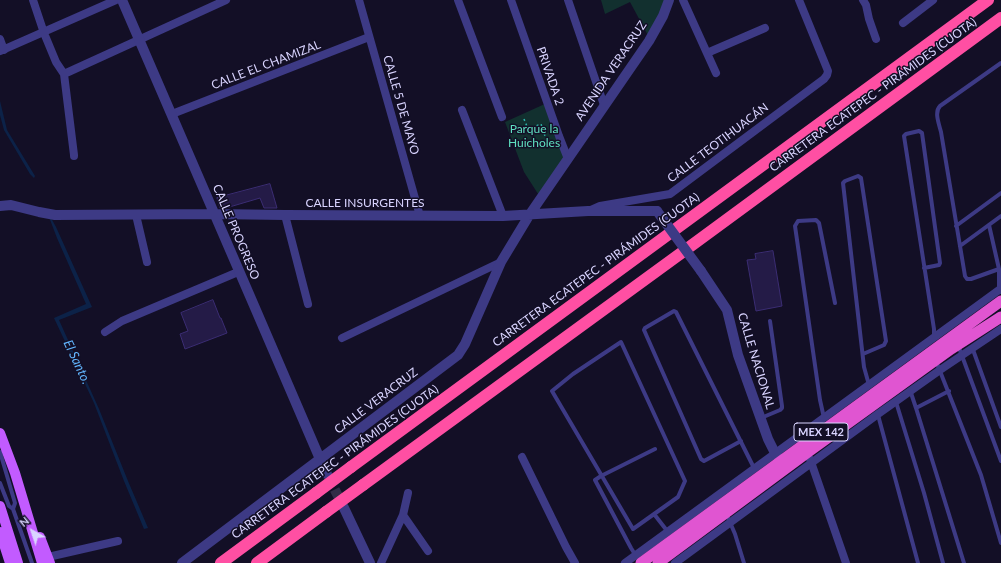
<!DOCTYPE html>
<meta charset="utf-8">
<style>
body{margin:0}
#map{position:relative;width:1001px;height:563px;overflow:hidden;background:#130f26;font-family:Lato,sans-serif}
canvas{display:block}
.north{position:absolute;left:12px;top:511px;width:40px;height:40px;-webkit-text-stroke:3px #130f26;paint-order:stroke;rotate:320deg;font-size:11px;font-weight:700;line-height:16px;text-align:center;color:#d9d4ff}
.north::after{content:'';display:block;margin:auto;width:14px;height:18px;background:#d9d4ff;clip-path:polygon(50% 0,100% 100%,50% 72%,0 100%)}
</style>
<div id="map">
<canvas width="1001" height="563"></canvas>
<div class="north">N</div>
</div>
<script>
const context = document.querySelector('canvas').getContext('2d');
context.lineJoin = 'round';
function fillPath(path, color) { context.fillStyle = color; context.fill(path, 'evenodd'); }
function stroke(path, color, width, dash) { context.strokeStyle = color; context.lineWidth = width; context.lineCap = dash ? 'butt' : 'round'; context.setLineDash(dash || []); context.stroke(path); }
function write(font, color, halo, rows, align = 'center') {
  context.font = font + ' Lato,sans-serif'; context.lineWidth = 3; context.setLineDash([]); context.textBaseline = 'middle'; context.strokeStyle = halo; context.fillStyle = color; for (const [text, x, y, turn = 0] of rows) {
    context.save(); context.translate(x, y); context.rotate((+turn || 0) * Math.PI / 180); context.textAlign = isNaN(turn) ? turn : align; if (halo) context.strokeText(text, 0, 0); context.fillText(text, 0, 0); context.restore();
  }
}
const green = new Path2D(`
 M601 0H667L651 41 630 2 605 14Z
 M547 103 566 160 540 197 524 172 505 122Z`);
const water = new Path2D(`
 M0 101 7 130 35 176 34 178 30 174 4 130 0 115Z
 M49 217 51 218 56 227 92 307 59 320 99 409 128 481 148 528 144 529 124 481 94 403 54 318 86 304 57 238Z`);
const building = new Path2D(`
 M270 184 277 208H264L260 198 226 208H220L217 198Z
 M773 251 782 306 756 311 747 260 756 259 755 254Z
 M213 300 220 318H221L227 333 185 349 180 334 188 331 181 313Z`);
const tertiaryTunnel = new Path2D(`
 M328 476 344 508`);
const path = new Path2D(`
 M524 119 528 129 541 124 547 142 552 140`);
const service = new Path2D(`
 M989 225 999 269V290
 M956 226 1001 193
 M960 246 1001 216
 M924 268 939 265 940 263 922 133 919 131 906 134 904 136 934 329V337
 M999 269 971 279H967L965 276 941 132C939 124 934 112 940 106L1001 63
 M621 342 685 481 678 497 633 529 552 391 573 374Z
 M958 345 1001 461
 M972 347 1001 427
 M863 354 884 345 886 341 861 178 858 176 845 181 843 183 864 367 869 385
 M936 361 981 475 1001 543
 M910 390 916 408
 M949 391 916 408 964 563
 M896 402 924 493 943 563
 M878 415 918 563
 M761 418 780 410 782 408V406L770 321
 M824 418 820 400 795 226 798 221 816 220 819 223 835 303
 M741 441 704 461 701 459 644 330 645 328 674 311 676 312 754 468
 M0 452 15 503 13 509
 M0 483 9 506 13 509 32 563
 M726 513 735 534 744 563
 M654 514 668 532
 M636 556 631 548 595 480 601 476 655 449`);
const minor = new Path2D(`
 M33 0 44 33 56 62 64 74 74 155V156
 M359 0 420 216
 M458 0 502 117
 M511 0 559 136 568 159
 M568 0 604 105
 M683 0 716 73
 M863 0 866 5 869 19 876 39
 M903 23 933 0
 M0 39 4 50
 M0 51 116 0
 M707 53 765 28
 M64 74 226 0
 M462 110 503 216
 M172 114 369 37
 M591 210 600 206 670 194 824 79 827 75 828 71 799 0
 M136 215 147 262
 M285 215 308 304
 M105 332 122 321 238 272
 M342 338 501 262
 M522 457 566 547 575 563
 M810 459 846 563
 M403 515 428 551
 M48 557 118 541
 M381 563 403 515 408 493
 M625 563 999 290H1001
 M675 563 878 414 940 370 1001 329`);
const tertiary = new Path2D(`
 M122 0C189 153 254 306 320 459L327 474
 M0 206 11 205 39 212 55 215 215 214 285 215 503 216 588 211H657
 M701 271 727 310 738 355 768 439 775 453 781 461
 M344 508 370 563
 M182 563 458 355 465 344 501 262 530 214 649 41 663 16 669 0`);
const primary = new Path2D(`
 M0 433 15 473 42 563
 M0 506 18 563
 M0 532 10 563
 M40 537 50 563`);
const trunk = new Path2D(`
 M641 563 1001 301
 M658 563 808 452 951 349 1001 317`);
const motorway = new Path2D(`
 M351 467 988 0
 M363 485 684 251 1001 18
 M221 563 316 493
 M257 563 326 512`);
const tertiaryBridge = new Path2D(`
 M657 211 701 271`);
const motorwayBridge = new Path2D(`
 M316 493 351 467
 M326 512 363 485`);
const shields = [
 [821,432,54]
];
const shieldNames = [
 ["MEX 142",821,432]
];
const streetNames = [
 ["CALLE EL CHAMIZAL",266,65,-21],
 ["AVENIDA VERACRUZ",611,71,-56],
 ["PRIVADA 2",550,76,71],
 ["CARRETERA ECATEPEC - PIRÁMIDES (CUOTA)",873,95,-36],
 ["CALLE 5 DE MAYO",401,105,74],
 ["CALLE TEOTIHUACÁN",718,143,-37],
 ["CALLE INSURGENTES",365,203],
 ["CALLE PROGRESO",236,232,67],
 ["CARRETERA ECATEPEC - PIRÁMIDES (CUOTA)",596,270,-36],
 ["CALLE NACIONAL",756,361,73],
 ["CALLE VERACRUZ",376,401,-37],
 ["CARRETERA ECATEPEC - PIRÁMIDES (CUOTA)",335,462,-36]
];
const parkNames = [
 ["Parque la",534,129],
 ["Huicholes",534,143]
];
const waterNames = [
 ["El Santo.",77,362,65]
];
fillPath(green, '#12302f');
fillPath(water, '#0c2248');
fillPath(building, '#241b47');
stroke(building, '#3b2d73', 1);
stroke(tertiaryTunnel, '#312d47', 10, [10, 5]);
stroke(path, '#2fb8b0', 1.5, [2, 3]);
stroke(service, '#3d3a85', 4);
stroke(minor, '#3d3a85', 8);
stroke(tertiary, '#3d3a85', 10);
stroke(primary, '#c25bff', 10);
stroke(trunk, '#e055d1', 11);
stroke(motorway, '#ff4fa3', 12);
stroke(tertiaryBridge, '#3d3a85', 10);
stroke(motorwayBridge, '#ff4fa3', 12);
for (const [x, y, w] of shields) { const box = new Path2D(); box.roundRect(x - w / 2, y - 9, w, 18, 3); context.fillStyle = '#130f26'; context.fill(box); stroke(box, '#d9d4ff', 1); }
write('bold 11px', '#d9d4ff', null, shieldNames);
write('12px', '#d9d4ff', '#130f26', streetNames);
write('12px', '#5fe0c0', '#130f26', parkNames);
write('italic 13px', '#62b6ff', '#130f26', waterNames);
</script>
